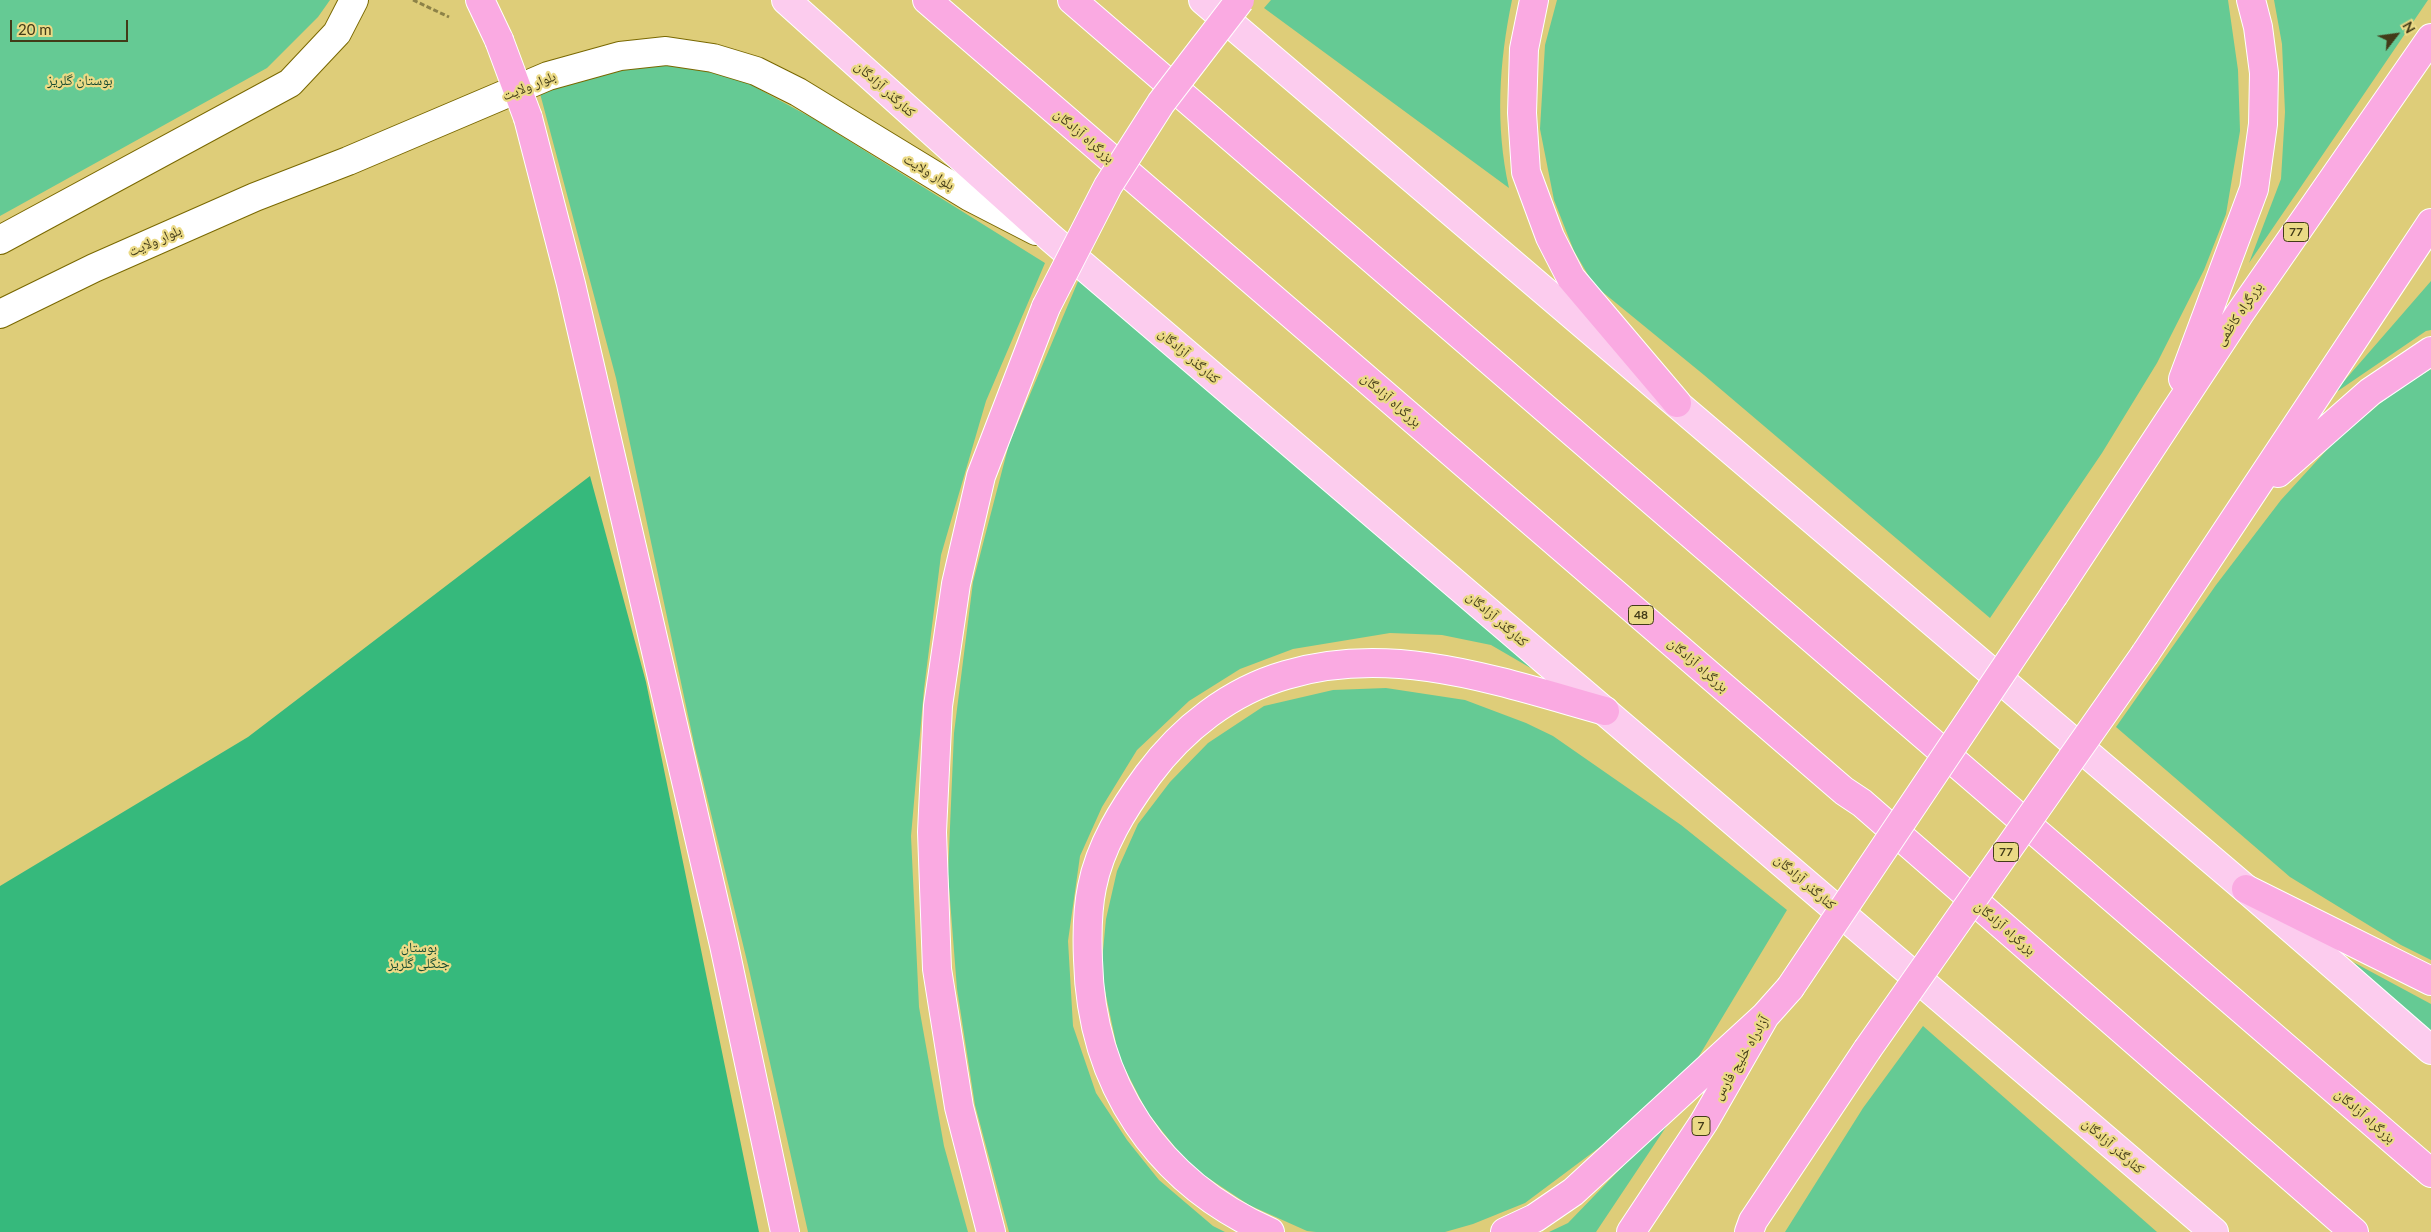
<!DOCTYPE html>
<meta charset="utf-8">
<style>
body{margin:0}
#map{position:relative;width:2431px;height:1232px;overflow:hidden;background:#decd79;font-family:Lato,sans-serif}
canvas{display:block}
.north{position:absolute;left:2371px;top:10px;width:50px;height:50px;-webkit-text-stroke:4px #ebda86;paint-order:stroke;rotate:60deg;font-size:14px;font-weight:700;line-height:20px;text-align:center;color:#423b18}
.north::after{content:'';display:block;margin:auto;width:18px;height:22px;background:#423b18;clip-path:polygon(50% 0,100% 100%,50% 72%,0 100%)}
.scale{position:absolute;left:10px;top:20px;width:118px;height:22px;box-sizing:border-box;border:2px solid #423b18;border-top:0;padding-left:6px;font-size:15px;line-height:18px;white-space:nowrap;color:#423b18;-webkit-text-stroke:4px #ebda86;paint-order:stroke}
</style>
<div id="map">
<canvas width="2431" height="1232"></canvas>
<div class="north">N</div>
<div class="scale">20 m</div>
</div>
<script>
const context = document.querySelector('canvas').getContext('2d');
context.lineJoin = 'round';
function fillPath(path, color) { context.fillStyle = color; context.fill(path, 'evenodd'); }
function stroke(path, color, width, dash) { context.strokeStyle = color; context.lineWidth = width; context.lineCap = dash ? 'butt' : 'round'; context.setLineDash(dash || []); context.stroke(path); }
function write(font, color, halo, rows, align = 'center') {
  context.font = font + ' Lato,"Noto Naskh Arabic",sans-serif'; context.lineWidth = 4.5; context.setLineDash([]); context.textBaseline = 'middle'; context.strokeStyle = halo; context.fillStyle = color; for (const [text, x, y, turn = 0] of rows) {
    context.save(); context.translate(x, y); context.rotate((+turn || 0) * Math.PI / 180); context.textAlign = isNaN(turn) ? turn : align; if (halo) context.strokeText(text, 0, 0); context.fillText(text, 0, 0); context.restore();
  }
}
const green = new Path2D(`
 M0 0H330L318 17 267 68 0 216Z
 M1271 0H1512C1499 63 1495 125 1509 188L1264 8Z
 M1557 0H2228L2238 70 2240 131 2226 214 2204 270 2157 363 2102 453 1990 618 1704 375 1594 285 1574 251 1554 200 1540 129 1545 45Z
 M2274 0H2428L2249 263 2281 179 2285 112 2282 44Z
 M651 63 690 67 744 81 814 119 1045 263 986 401 941 555 924 689 911 836 919 1007 944 1146 968 1232H808L748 965 695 748 616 378 538 86Z
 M1079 279 1541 674 1491 645 1442 635 1390 633 1293 649 1240 669 1189 701 1137 750 1102 807 1080 856 1068 941 1073 1026 1096 1093 1127 1140 1159 1180 1213 1226 1225 1232H1009L975 1105 957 989 948 874 954 733 973 582 1009 444Z
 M2431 281V330L2426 331 2332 395Z
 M2431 369V960L2401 945 2290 877 2116 727 2216 585 2281 500 2333 443 2390 395Z
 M1386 688 1465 700 1526 723 1553 736 1681 825 1787 910 1690 1071 1616 1135 1525 1203 1473 1224 1445 1232H1316L1307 1231 1249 1205 1190 1166 1147 1112 1119 1057 1101 972 1106 919 1117 871 1138 824 1170 782 1208 743 1264 706 1333 690Z
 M2353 962 2431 1004V1034Z
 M1923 1026 2157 1232H1785L1863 1108Z
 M1678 1109 1596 1232H1549L1568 1223Z`);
const forest = new Path2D(`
 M590 476 646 682 759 1232H0V886L248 737Z`);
const path = new Path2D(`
 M413 0 449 17`);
const minor = new Path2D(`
 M0 240 290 83 337 33 354 0
 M0 314 94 268 255 197 348 161 548 76 620 56 666 51 713 58 756 71 798 92 970 197 1036 231`);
const major = new Path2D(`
 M786 0 1052 239 2214 1232
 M1203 0 2246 889 2431 1050`);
const highway = new Path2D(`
 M480 0 499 40
 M927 0 1844 791 1862 803 2354 1232
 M1072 0 2431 1173
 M1534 0 1524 49 1522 113 1526 172 1550 237 1571 278 1677 403
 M528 118 571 284 724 945 785 1232
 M2183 379 2254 189 2263 124 2264 73 2258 27 2251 0
 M2278 473 2370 392 2431 351
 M2054 595 2240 313 2431 38
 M2145 654 2431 223
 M2246 889 2431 981
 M991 1232 959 1107 937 969 932 832 938 706 956 584 981 476 1046 307
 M1270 1232C1157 1182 1091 1084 1088 960 1087 936 1087 911 1092 887 1100 846 1123 809 1148 775 1182 729 1230 691 1286 675 1394 643 1501 682 1605 711
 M1505 1232 1535 1218 1573 1192 1765 1016
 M1631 1232 1704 1122 1765 1016 1790 988
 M1749 1232 1753 1221 1867 1050`);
const highwayBridge = new Path2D(`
 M499 40 528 118
 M1046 307 1108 186 1161 103 1240 0
 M1790 988 2054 595
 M1867 1050 2145 654`);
const shields = [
 [2296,232,25],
 [1641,615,25],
 [2006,852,25],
 [1701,1126,18]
];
const shieldNames = [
 ["77",2296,232],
 ["48",1641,615],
 ["77",2006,852],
 ["7",1701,1126]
];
const parkNames = [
 ["بوستان گلریز",80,80],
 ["بوستان",419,947],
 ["جنگلی گلریز",419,963]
];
const streetNames = [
 ["بلوار ولایت",529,86,-22],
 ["کنارگذر آزادگان",885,89,42],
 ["بزرگراه آزادگان",1084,136,41],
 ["بلوار ولایت",929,172,31],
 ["بلوار ولایت",155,241,-24],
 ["بزرگراه کاظمی",2239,314,-56],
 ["کنارگذر آزادگان",1189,356,41],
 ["بزرگراه آزادگان",1391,400,41],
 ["کنارگذر آزادگان",1497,619,41],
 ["بزرگراه آزادگان",1698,665,41],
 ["کنارگذر آزادگان",1805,882,41],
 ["بزرگراه آزادگان",2005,928,41],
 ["آزادراه خلیج فارس",1741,1058,-59],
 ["بزرگراه آزادگان",2365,1116,41],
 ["کنارگذر آزادگان",2113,1146,41]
];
fillPath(green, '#65ca94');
fillPath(forest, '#36b97c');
stroke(minor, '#796801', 30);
stroke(major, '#fff', 30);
stroke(highway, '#fff', 30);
stroke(path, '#8d8247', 3, [5, 2.5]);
stroke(minor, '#fff', 28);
stroke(major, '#fcccee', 28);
stroke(highway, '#faaae2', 28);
stroke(highwayBridge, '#fff', 30, []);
stroke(highwayBridge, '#faaae2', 28);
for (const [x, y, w] of shields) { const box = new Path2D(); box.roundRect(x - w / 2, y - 9.5, w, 19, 4); context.fillStyle = '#ebda86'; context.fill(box); stroke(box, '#423b18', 1); }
write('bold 12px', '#423b18', null, shieldNames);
write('14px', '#174a31', '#ebda86', parkNames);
write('14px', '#423b18', '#ebda86', streetNames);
</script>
